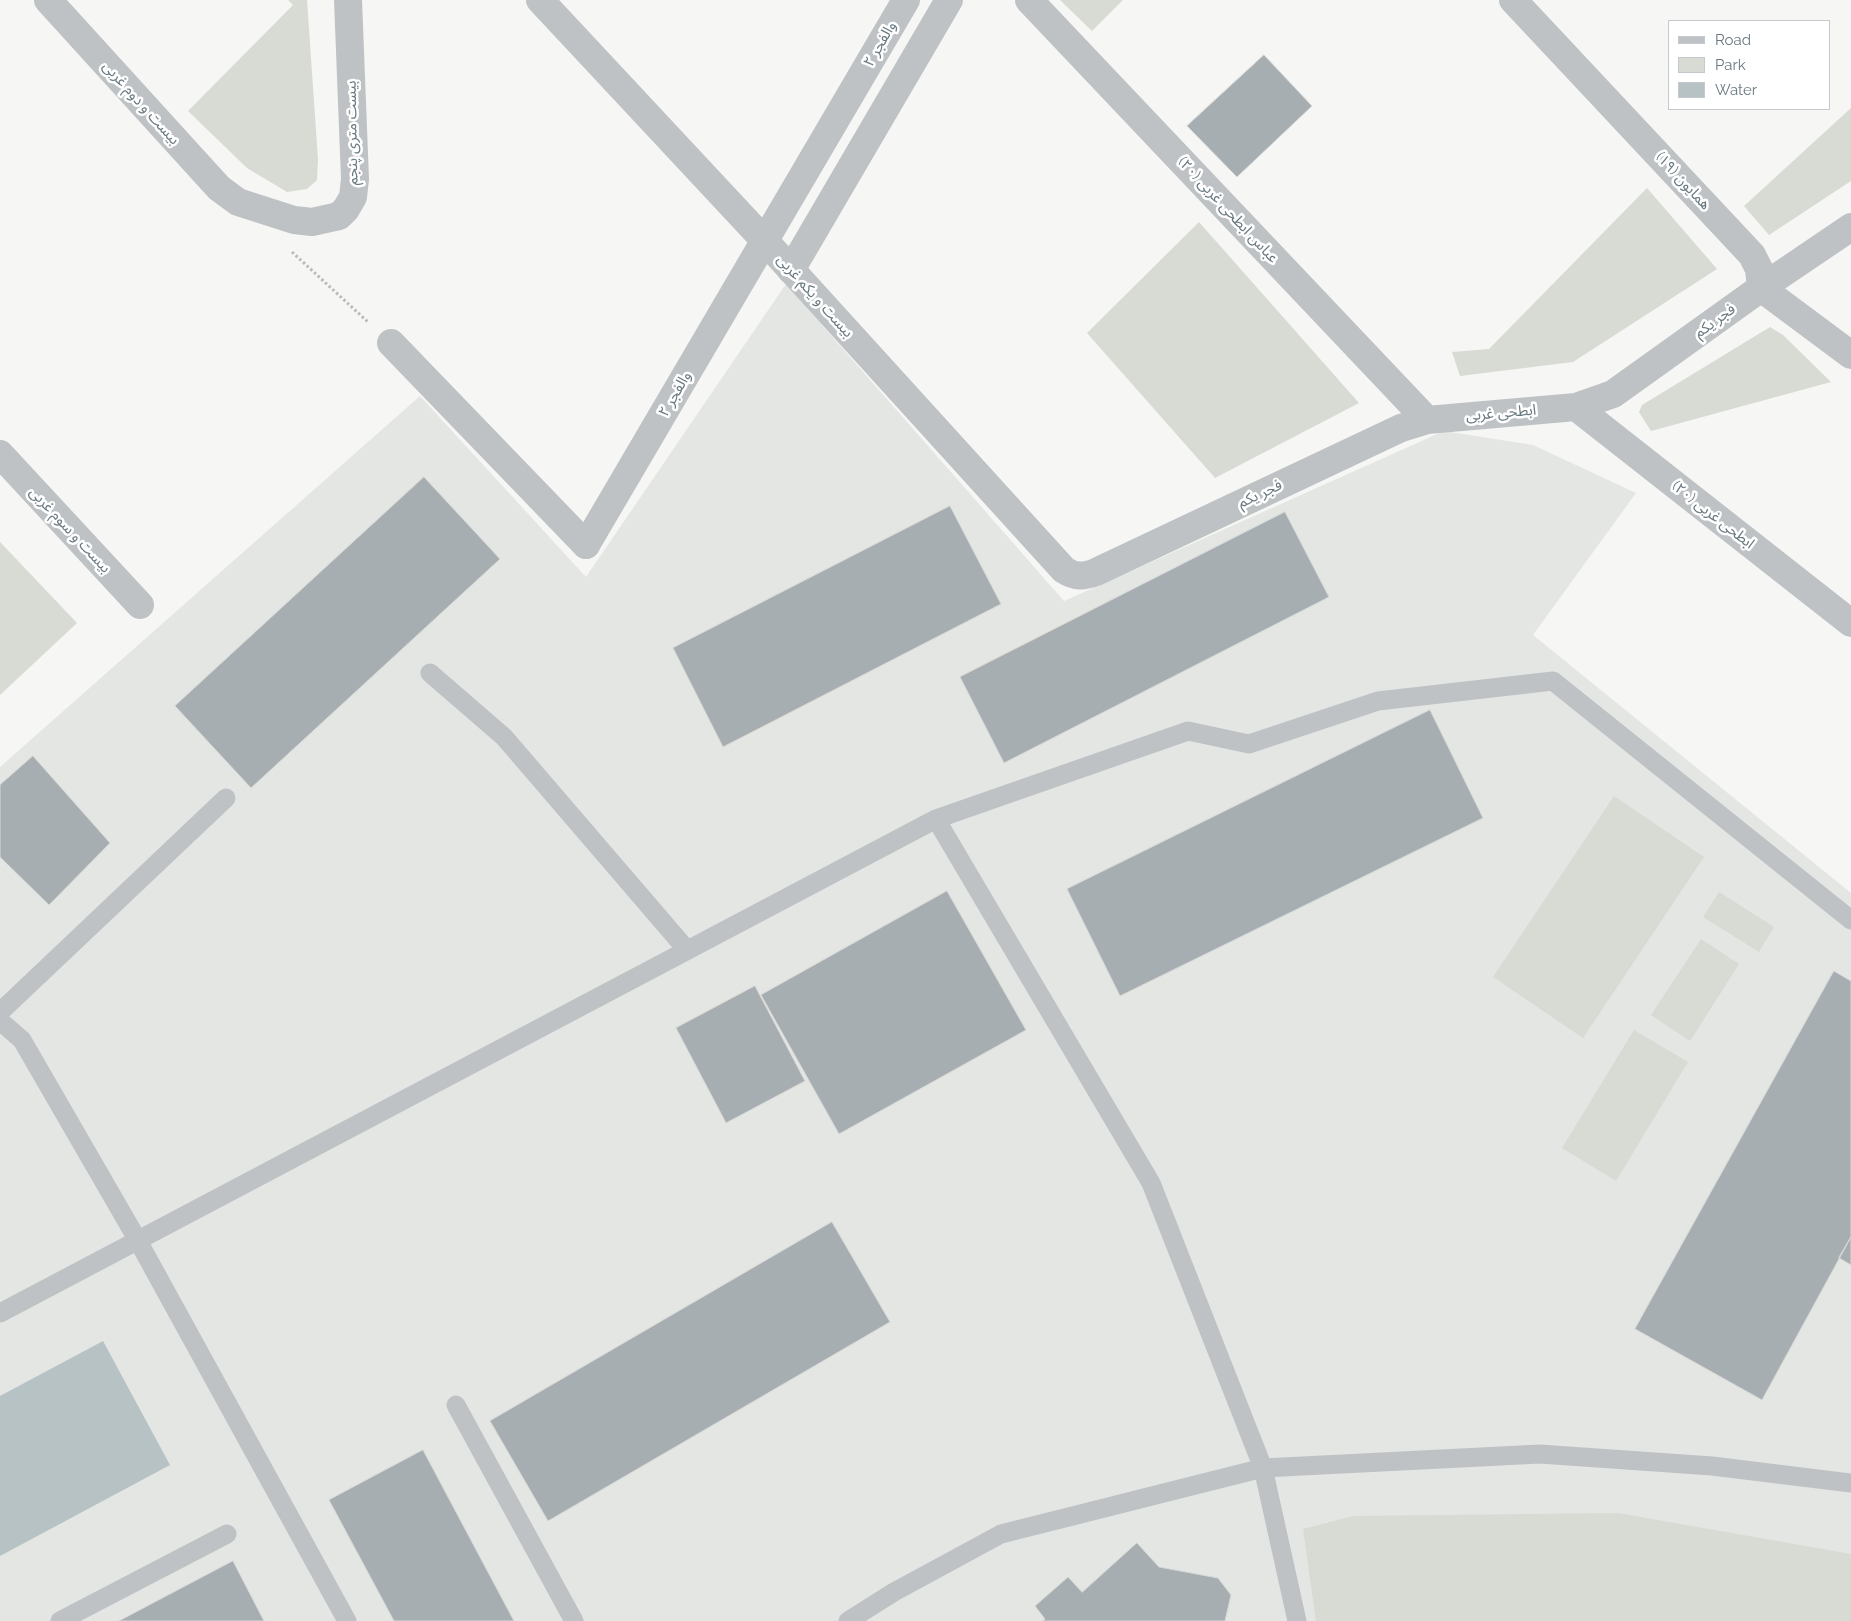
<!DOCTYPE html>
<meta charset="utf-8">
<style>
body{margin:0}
#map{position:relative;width:1851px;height:1621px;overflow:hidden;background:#f6f6f4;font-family:Raleway,sans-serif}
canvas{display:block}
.legend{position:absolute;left:1668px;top:20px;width:162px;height:90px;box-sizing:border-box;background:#fff;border:1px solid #c3c9cd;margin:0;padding:6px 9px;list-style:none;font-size:15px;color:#697981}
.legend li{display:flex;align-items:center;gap:10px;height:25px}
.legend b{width:25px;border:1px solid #c3c9cd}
</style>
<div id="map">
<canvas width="1851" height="1621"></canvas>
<ul class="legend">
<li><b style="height:6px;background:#bec2c5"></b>Road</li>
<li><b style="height:14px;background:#d7dbd3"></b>Park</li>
<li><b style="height:14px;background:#b6c2c4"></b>Water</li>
</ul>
</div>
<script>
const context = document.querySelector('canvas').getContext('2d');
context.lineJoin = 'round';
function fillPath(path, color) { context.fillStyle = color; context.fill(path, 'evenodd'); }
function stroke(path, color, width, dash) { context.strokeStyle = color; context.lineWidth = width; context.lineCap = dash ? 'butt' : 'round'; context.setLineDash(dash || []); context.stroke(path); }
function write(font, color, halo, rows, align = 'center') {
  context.font = font + ' Raleway,"Noto Sans Arabic",sans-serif'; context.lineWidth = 5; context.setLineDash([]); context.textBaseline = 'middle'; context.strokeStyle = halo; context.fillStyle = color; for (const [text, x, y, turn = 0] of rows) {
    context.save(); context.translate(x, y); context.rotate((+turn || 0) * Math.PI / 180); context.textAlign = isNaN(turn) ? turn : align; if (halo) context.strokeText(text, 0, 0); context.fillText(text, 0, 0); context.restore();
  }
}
const built = new Path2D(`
 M786 284 1064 601 1444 431 1533 445 1636 493 1533 635 1851 893V1621H0V767L420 396 586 577Z`);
const green = new Path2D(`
 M288 0H307L318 160 317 180 307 189 287 192 247 168 188 111 293 5Z
 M1060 0H1123L1092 31Z
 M1851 108V181L1769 235 1744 206Z
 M1647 188 1717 269 1573 362 1460 376 1452 352 1489 349Z
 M1199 222 1359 403 1215 478 1087 333Z
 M1770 327 1783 335 1831 382 1651 431 1639 412 1642 405Z
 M0 542 77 623 0 695Z
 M1614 796 1704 857 1583 1038 1493 977Z
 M1719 892 1774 927 1759 952 1703 917Z
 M1701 939 1739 964 1690 1041 1651 1015Z
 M1634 1030 1688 1062 1616 1181 1562 1148Z
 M1618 1513 1851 1554V1621H1316L1303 1529 1353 1516Z`);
const water = new Path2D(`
 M103 1341 170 1465 0 1556V1396Z`);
const building = new Path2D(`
 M1264 55 1312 106 1237 177 1187 126Z
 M424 477 500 559 251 788 175 706Z
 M950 506 1001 604 723 747 673 648Z
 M1285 512 1329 597 1004 763 960 677Z
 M1430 710 1483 818 1120 996 1067 889Z
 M33 756 110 843 49 905 0 857V785Z
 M947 891 1026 1030 839 1134 761 995Z
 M1834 971 1851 981V1237L1762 1400 1635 1329Z
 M755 986 805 1081 726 1123 676 1028Z
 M832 1222 890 1322 548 1521 490 1421Z
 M1851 1237V1265L1839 1258Z
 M423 1450 514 1621H394L329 1500Z
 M1137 1543 1159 1567 1218 1578 1231 1595 1225 1621H1043L1045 1619 1035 1606 1068 1577 1082 1592Z
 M233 1561 264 1621H119Z`);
const path = new Path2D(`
 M292 252 368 322`);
const service = new Path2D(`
 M430 673 504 737 687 950
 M936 819 1151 1183 1263 1468 1297 1621
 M0 1012 226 798
 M0 1021 22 1040 137 1239 347 1621
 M0 1313 936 819 1188 731 1249 744 1378 701 1553 681 1851 920
 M456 1405 574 1621
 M60 1621 227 1534
 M848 1621 894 1592 1001 1534 1263 1468 1540 1454 1712 1466 1851 1483`);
const minor = new Path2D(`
 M48 0 219 188 238 202 294 220 312 222 339 216 346 209 353 197 355 179 348 0
 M540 0 765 241 1064 570C1075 577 1083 577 1096 572L1401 428 1427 420 1576 407 1613 394 1761 288 1851 227
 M1029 0 1427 420
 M1513 0 1752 255 1759 269 1761 288 1851 355
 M391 343 586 545
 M1576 407 1851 623
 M0 454 140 605`);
const tertiary = new Path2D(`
 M791 270 949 0
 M586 545 906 0`);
const streetNames = [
 ["والفجر ۲",880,44,-60],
 ["بیست و دوم غربی",141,103,48],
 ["بیست متری پنجم",352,133,-91],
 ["همایون (۱۹)",1683,181,47],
 ["عباس ابطحی غربی (۲۰)",1228,210,47],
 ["بیست و یکم غربی",815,296,48],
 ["فجر یکم",1715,321,-36],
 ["والفجر ۲",675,394,-60],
 ["ابطحی غربی",1501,413,-5],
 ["فجر یکم",1260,494,-25],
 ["ابطحی غربی (۲۰)",1713,515,38],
 ["بیست و سوم غربی",70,530,47]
];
fillPath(built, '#e4e6e4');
fillPath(green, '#d7dbd3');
fillPath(water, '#b6c2c4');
fillPath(building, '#a6aeb2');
stroke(building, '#d8d8d6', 1);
stroke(path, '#b8bbbd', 3, [2.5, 2.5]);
stroke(service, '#bec2c5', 19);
stroke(minor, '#bec2c5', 28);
stroke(tertiary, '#bec2c5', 28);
write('15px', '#697981', '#fff', streetNames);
</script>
